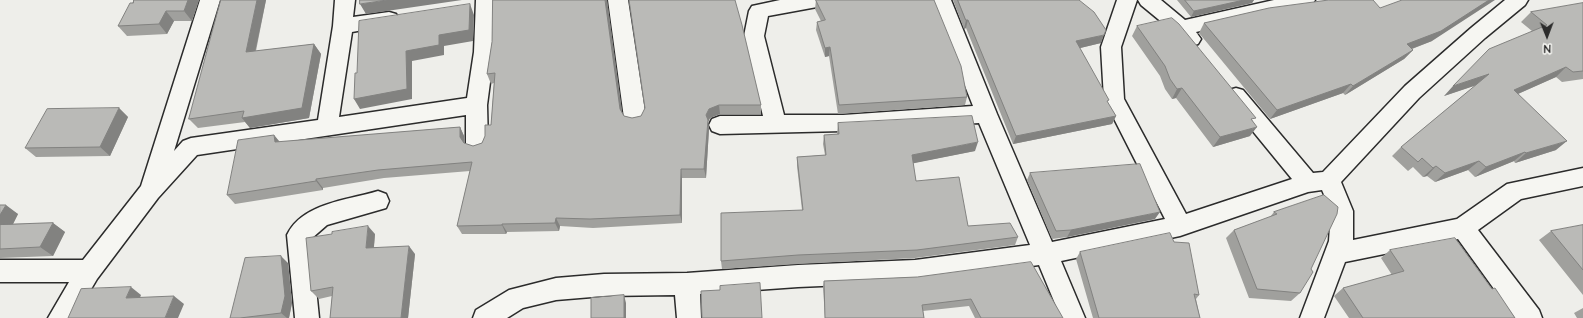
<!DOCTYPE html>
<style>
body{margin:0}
#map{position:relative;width:1583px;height:318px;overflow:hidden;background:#eeeeea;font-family:"Architects Daughter",sans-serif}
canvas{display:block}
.north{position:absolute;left:1527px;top:16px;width:40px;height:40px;-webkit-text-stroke:3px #f6f6f2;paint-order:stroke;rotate:179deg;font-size:11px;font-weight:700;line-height:16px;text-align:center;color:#2b2b2b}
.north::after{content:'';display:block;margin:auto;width:14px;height:18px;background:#2b2b2b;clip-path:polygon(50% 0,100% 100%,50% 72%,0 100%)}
</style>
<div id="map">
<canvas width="1583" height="318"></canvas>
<div class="north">N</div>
</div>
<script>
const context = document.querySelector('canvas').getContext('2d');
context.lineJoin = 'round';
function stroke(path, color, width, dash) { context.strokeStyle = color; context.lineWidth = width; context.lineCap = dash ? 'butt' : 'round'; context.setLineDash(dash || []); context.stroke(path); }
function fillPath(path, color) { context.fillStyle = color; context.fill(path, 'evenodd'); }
const minor = new Path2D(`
 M200 0H220L174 151 183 141 191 138 318 120 333 26 335 0H355L353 17 389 12 396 14 399 19 396 24 352 32 339 117 467 98 474 52 476 0H496L494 52 487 105 488 145 485 151 477 154 469 151 466 145V115L197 155 158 198 97 279 74 318H48L69 282H0V260H83L141 186Z
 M608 0H628L646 118 643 124 635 126 627 124 624 118Z
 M780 0H827L824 5 817 7 768 16 764 36 784 115H843L973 106 931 0H951L997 114 1052 242 1165 219 1104 99 1101 47 1117 0H1137L1121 47 1124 99 1186 214 1292 179 1229 102 1226 96 1229 90 1236 88 1243 90 1313 173 1323 172 1405 86 1471 28 1505 0H1528L1525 5 1485 38 1419 98 1341 182 1353 211V240L1457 219 1507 184 1583 168V186L1521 199 1478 230 1539 310 1542 318H1515L1458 239 1345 262 1324 318H1300L1329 241 1331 211 1322 190 1308 192 1180 236 1061 261 1085 318H1061L1039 265 915 282 798 287 700 294 701 318H677L675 295 604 296 556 300 523 308 507 318H473L476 310 509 290 556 278 604 274 687 273 798 265 915 260 1030 245 979 123 843 131 720 134 712 131 709 125 712 119 720 116H763L744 36 749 11 752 6Z
 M1138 0H1161L1185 20 1274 0H1315L1312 5 1305 7 1196 32 1201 39 1198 44 1191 46 1184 44 1175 33 1141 5Z
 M378 191 386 194 389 201 386 208 327 225 311 239 319 318H295L287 235C302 203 348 200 378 191Z`);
const wall = new Path2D(`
 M134 0H199L192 21H174L167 34 127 36 118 26Z
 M221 0H266L256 51 314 44 321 54 309 118 250 128 245 122 198 128 189 119Z
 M493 0H607L622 112 624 116 632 118 641 116 645 108 629 0 761 105V114H720L710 118 708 122 709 129 706 178H682V223L593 228 560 226 559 231 507 232 506 234H462L457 226 470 171 384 178 323 188V190L235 204 227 195 274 135 280 142 460 127 464 136 465 144 473 146 482 143 491 125 494 83 491 84 487 74 492 42Z
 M816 0 967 97 965 105 838 114 829 56 825 57 816 30 817 22 821 21 815 9Z
 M953 0H1079L1101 43 1080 48 1108 103 1116 116 1112 124 1013 144 966 28 964 29Z
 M1177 0H1254L1252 3 1191 17Z
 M1583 3V79L1562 82 1556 77 1518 94 1556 150 1515 163 1514 161 1475 177 1468 170 1435 182 1427 176 1423 177 1413 167 1408 171 1392 156 1401 147 1476 85 1444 96 1532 31 1521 22 1531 12Z
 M1380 8 1432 41 1412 49 1413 50 1404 59 1345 95 1343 93 1270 119 1199 33 1204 23Z
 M1137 26 1253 121 1250 136 1213 147 1176 98 1172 99 1165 89 1160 76 1132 36Z
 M119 108 128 117 110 156 36 157 25 148Z
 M838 123 975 151 913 163 916 181 968 226 1018 237 1015 245 915 258 798 264 722 269 721 261 802 210 797 166V157L825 155 823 144 824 135 837 134Z
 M1030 173 1155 219 1067 237 1052 239 1027 180Z
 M1324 195 1300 293 1291 301 1249 298 1226 238 1234 230 1270 217 1274 212Z
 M0 205 18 214 13 224 53 223 65 232 53 256 0 258Z
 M1583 225V295L1539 240 1551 231Z
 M375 234 374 247 415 254 408 318H330L332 296 319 299 311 291Z
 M1174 242 1199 295 1196 299 1200 318H1093L1076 259 1080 252Z
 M1390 250 1492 289 1515 318H1349L1334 296 1343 288 1392 275 1381 258Z
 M288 263 292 303 289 318H230Z
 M917 277 1063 318H975L969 306 923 311 924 318H825L823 287 824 281Z
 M1583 308V318H1577L1574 313Z`);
const shadedWall = new Path2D(`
 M188 0H199L192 21 184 11Z
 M257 0H266L253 62 246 52Z
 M387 0H462L366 14 360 4Z
 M605 0H607L623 118 620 109Z
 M1244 0H1254L1252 3 1191 17 1194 11Z
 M1489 0H1495L1432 41 1398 54 1407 44Z
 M470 4 474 15 473 41 444 46V55L412 61V99L360 109 354 99 406 51 439 35Z
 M166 11 174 21 167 34 159 24Z
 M966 20H968L966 28 964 29Z
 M1104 35 1101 43 1072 50 1076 41Z
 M314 44 321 54 309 118 250 128 242 118Z
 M830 47 829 56 825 57V48Z
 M1413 50 1404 59 1345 95 1353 86Z
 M1566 67 1556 77 1504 100 1514 90Z
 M1489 74 1480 84 1444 96 1453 86Z
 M1351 84 1343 93 1270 119 1277 110Z
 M1182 88 1176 98 1172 99 1177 89Z
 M719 105 720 114 710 118 708 122 709 129 706 178 704 169 706 115 709 109Z
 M119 108 128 117 110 156 100 147Z
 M1116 116 1112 124 1013 144 1016 136Z
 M460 127 464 136 465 146 460 137Z
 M1257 127 1250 136 1213 147 1220 137Z
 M274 135 281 144 275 142Z
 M1567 141 1556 150 1515 163 1526 153Z
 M978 142 975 151 910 164 912 155Z
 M1525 152 1514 161 1475 177 1486 167Z
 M1479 161 1468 170 1435 182 1445 173Z
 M1436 166 1427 176 1423 177 1433 168Z
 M681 169 682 178V223L680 215Z
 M316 179 323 188V190L316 181Z
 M6 205 18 214 8 234 0 228V215Z
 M1160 212 1155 219 1067 237 1071 230Z
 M556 218 560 226 559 231 555 223Z
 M53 223 65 232 53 256 40 247Z
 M502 224 507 232 506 234 502 225Z
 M368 226 375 234 373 256 366 248Z
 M409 246 415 254 408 318H401Z
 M281 256 288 263 292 303 289 318H287L281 313Z
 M131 287 141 295 137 306 126 298Z
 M624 295 626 303V318H624Z
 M174 296 184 304 178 318H165Z`);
const building = new Path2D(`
 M134 0H188L184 11H166L159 24 118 26 130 3H133Z
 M221 0H257L246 52 314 44 302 108 242 118 244 111 189 119Z
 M360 0H387L360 4Z
 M493 0H605L620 109 624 116 632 118 641 116 645 108 629 0H735L742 25 761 105H719L709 109 706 115 708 120 704 169H681L680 215 590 219 556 218 555 223 502 224V225L457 226 472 162 378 170 316 179V181L227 195 238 140 274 135 275 142 460 127V137L464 143 473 146 482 143 485 136V125H491L495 73 487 74 492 42Z
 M816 0H934L961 66 967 97 839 105 830 47 825 48 817 22 825 20Z
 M958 0H1079L1094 12 1106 30 1104 35 1076 41 1109 100 1107 101 1116 116 1016 136 968 20H966Z
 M1185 0H1244L1194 11Z
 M1329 0H1373L1380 8 1402 0H1489L1441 31 1407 44 1413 50 1353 86 1351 84 1277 110 1204 23 1269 8Z
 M1583 3V71L1573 72 1566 67 1514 90 1567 141 1526 153 1525 152 1486 167 1479 161 1445 173 1436 166 1433 168 1422 158 1418 162 1401 147 1489 74 1453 86 1489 49 1547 25 1531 12Z
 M470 4 469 30 439 35V45L406 51 407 89 354 99 355 73H357L359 21Z
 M1172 18 1179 24 1256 118 1251 119 1257 127 1220 137 1182 88 1177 89 1170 79 1165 66 1137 26Z
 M119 108 100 147 25 148 47 109Z
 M972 116 978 142 912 155 916 181 959 177 968 226 1010 223 1018 237 917 250 798 255 721 261V213L803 210 797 157 826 155 824 135 839 134 838 123Z
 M1140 164 1160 212 1071 230 1056 231 1030 173Z
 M1324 195 1338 207 1337 214 1311 269 1313 272 1300 293 1257 289 1234 230 1277 214 1274 212Z
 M0 205H6L0 215Z
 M53 223 40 247 0 249V225Z
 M1583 225V270L1551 231Z
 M368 226 366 248 409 246 401 318H330L333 287 311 291 306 238 332 234V232Z
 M1170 233 1174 242 1189 243 1199 295 1194 294 1200 318H1099L1080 252Z
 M1455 238 1492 289 1495 288 1515 318H1363L1343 288 1404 271 1390 250Z
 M281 256 285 296 281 313 240 318H230L245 258Z
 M1031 262 1063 318H981L971 299 922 305 924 318H825L824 281 917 277Z
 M760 283 762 318H702L701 291 720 290V286Z
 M131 287 126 298 174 296 165 318H68L81 289Z
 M624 295V318H591V298Z`);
stroke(minor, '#2b2b2b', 3);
fillPath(minor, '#f6f6f2');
fillPath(wall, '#a0a09d');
fillPath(shadedWall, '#828280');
fillPath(building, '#babab7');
stroke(building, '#828280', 1);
</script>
